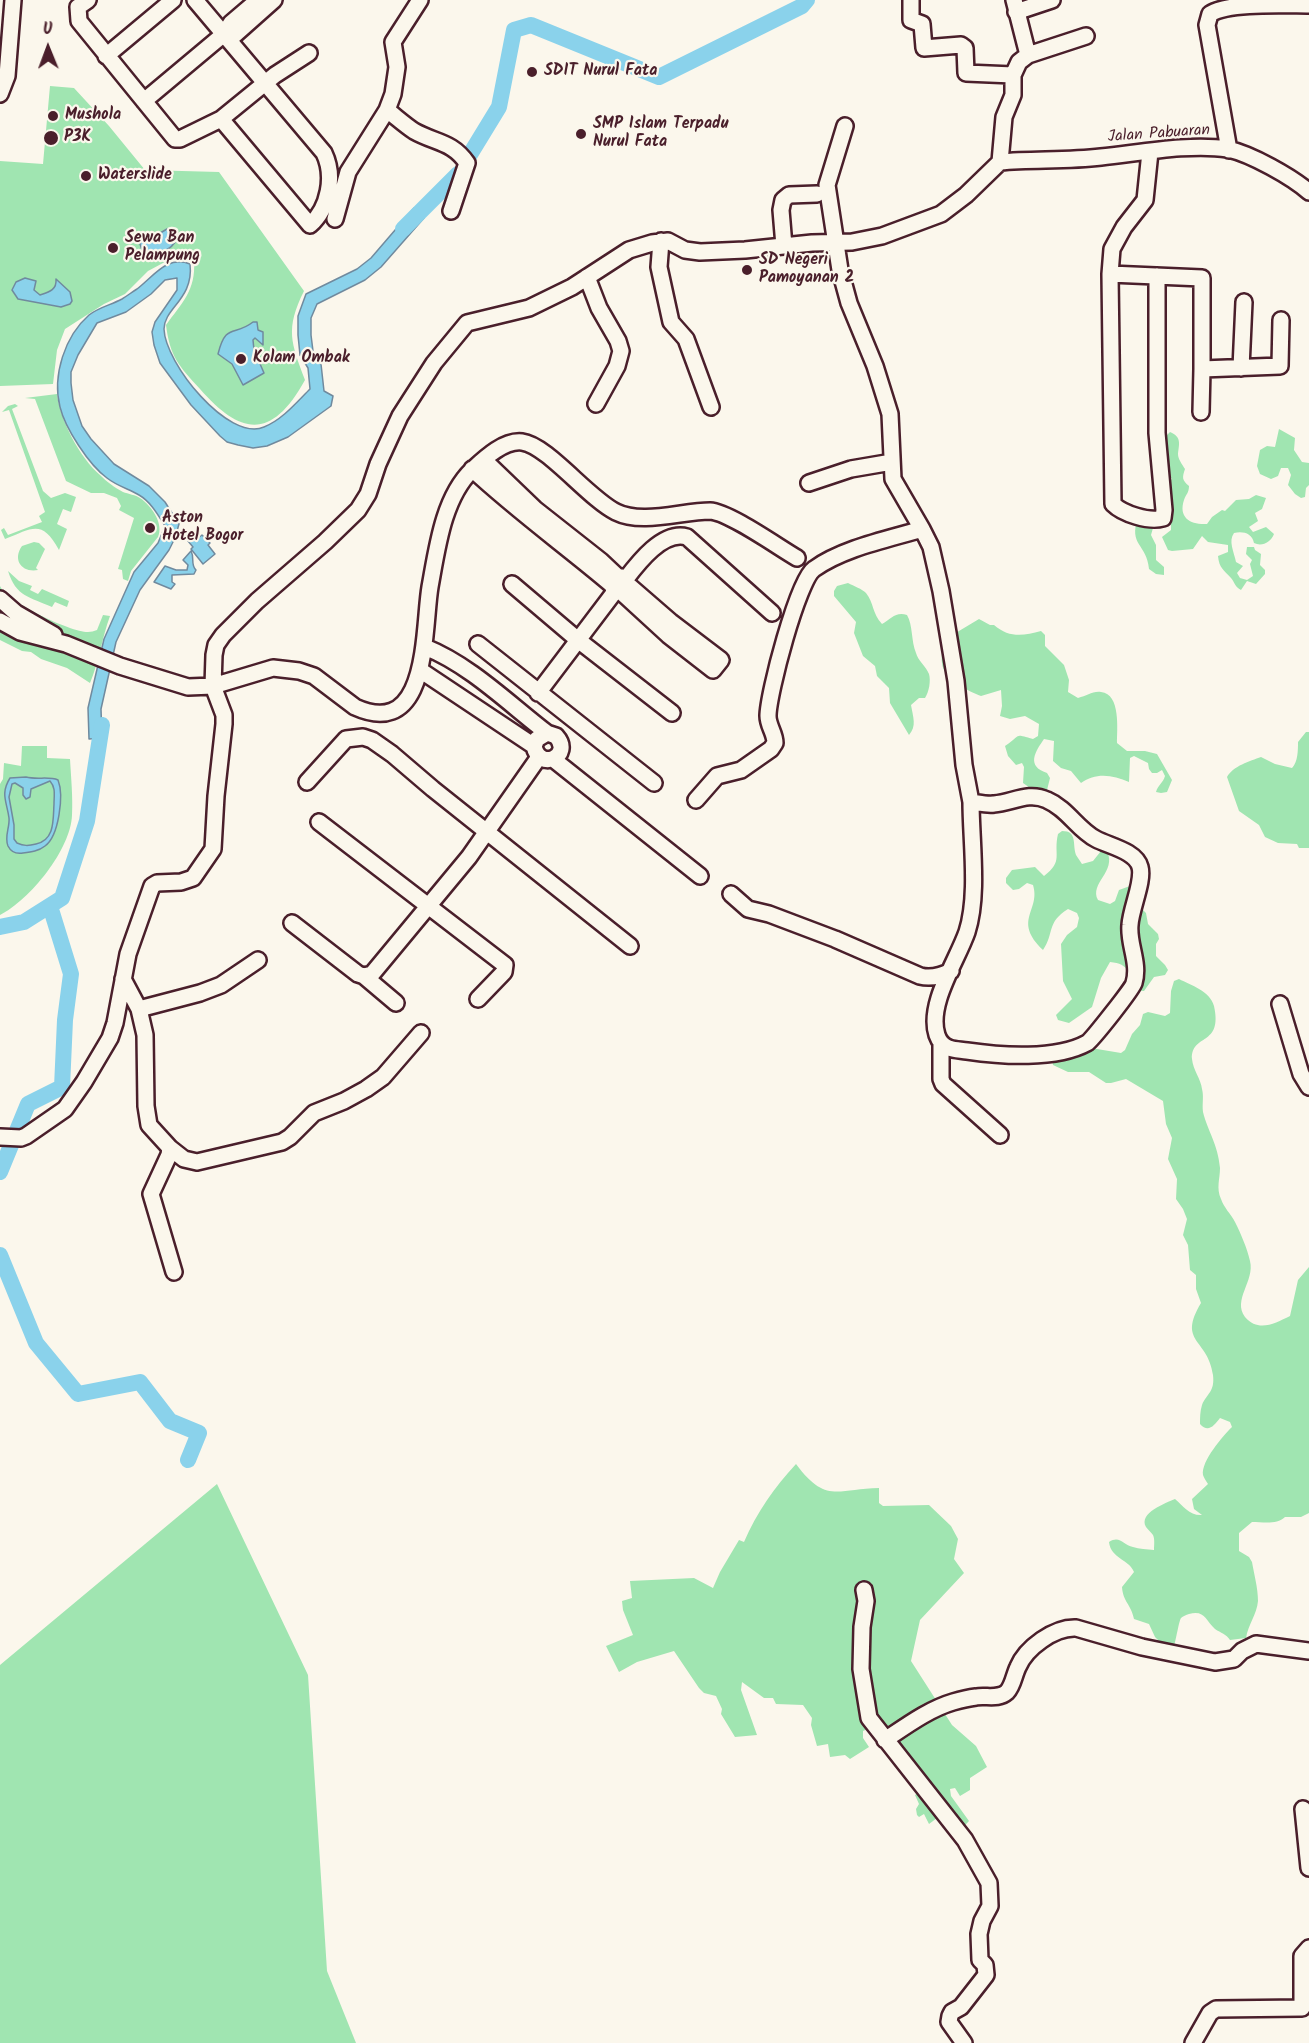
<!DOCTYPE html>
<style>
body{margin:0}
#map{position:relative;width:1309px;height:2043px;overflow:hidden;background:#fbf7ec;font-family:Kalam,sans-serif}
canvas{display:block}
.north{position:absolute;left:18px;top:18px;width:60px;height:60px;-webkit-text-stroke:4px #fbf7ec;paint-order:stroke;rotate:359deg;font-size:16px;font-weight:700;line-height:24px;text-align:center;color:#4a1f2b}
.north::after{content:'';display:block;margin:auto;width:21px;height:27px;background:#4a1f2b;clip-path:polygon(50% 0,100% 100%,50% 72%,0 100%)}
</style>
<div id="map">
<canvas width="1309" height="2043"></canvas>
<div class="north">U</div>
</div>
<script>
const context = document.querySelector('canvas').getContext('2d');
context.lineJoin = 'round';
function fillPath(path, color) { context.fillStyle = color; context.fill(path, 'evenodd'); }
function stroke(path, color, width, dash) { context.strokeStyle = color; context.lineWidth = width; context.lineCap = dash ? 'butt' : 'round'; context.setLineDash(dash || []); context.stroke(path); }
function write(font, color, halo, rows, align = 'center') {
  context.font = font + ' Kalam,sans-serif'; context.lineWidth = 4.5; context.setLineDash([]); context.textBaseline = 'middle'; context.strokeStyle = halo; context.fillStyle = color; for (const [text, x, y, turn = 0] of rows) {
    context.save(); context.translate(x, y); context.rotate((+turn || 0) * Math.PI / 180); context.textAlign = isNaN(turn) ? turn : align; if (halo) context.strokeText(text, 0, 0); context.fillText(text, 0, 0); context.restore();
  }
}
const green = new Path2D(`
 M50 86 74 88 109 126 145 170 219 172 304 291C285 329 291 343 305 380 272 440 241 436 200 389 179 366 170 357 166 325 182 303 196 290 194 261L187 257 178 255 148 271 125 294 104 304 65 329 57 350 53 384 0 386V161L43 164Z
 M57 394C60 420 80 458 100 475 106 481 115 488 123 492 128 494 136 495 140 498 152 506 164 524 158 537L131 571 128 581 123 579 122 570 118 569 134 518 119 510 121 506 117 498 104 493H91L66 481 35 399 25 398Z
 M15 404 18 406 12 409 43 491 51 498 65 493 76 497 71 512 63 509 57 524 67 529 59 550C42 519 33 528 5 539L1 530 4 528 8 535 42 522 39 516 45 512 9 410 2 412 8 406Z
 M1279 429 1295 438 1294 450 1302 462 1309 463V485L1306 488 1305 497 1301 498 1295 494 1288 485 1291 475 1288 468H1281L1278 476 1271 479 1260 474 1257 466 1260 450 1267 446 1275 447Z
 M1170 432C1182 437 1179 444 1178 454 1178 459 1182 464 1185 469 1182 478 1182 480 1189 486 1189 493 1186 494 1184 500 1178 518 1191 525 1207 524L1212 517 1222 510 1225 511 1236 500 1249 499 1256 495 1266 498 1262 509 1255 513 1258 521 1249 527 1253 532 1266 527 1274 534C1271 542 1262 547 1254 543 1252 533 1243 531 1234 533 1228 541 1234 552 1236 562L1243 566 1237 573 1240 578 1247 580 1253 576 1250 564 1252 560 1246 554 1247 547H1254L1255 550 1261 554 1260 565 1265 570V574L1256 584 1247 581 1241 590C1235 587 1235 583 1231 578 1224 570 1219 568 1218 556L1228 552V545L1208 542 1202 536 1193 549 1172 551 1168 550 1162 537 1171 530V518L1163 517 1155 521 1151 535 1156 545V560L1164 567V575L1156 574 1149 569C1147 544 1128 545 1138 518 1159 512 1175 507 1169 481L1172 479 1166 473 1164 438Z
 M34 542 39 543 45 549 36 568 38 570C22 573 12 560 22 546Z
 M8 571 19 581 32 586 30 590 38 594 42 589 69 601 67 607 55 602 52 607C30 597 16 597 8 571Z
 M848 583C854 586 862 589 866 593 874 603 872 613 882 624 891 619 896 611 907 615 913 625 911 641 916 653 918 661 926 666 929 674 931 681 929 692 925 698H919L911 705C913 717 917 726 909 735L890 703 889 688 877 676 875 666 863 656 854 633 856 622 834 596V591L837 586Z
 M0 586C7 602 70 632 88 632 91 632 94 631 97 630L103 615 110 616C102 638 99 662 90 683L67 668 41 659 31 652 22 651 0 640Z
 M979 619 990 625H994C1009 638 1023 636 1041 631L1045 635V646L1064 665 1069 680 1068 692 1078 698C1087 696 1092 691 1101 692 1121 694 1117 730 1117 743L1127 751H1145L1157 754 1172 780 1167 792 1161 793 1156 792C1158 785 1163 783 1165 776L1162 770 1157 773H1152L1149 769 1148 763 1134 756 1130 758 1129 782C1113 775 1096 772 1081 783L1071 771 1061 768 1053 761 1054 741 1044 739C1035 752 1026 766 1047 773L1050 778 1047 790 1036 792 1023 783 1024 767 1022 763 1016 765 1008 756 1005 746C1023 734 1013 734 1033 739L1038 736 1039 724 1025 716 1010 719 1000 716 1002 706 1001 690 981 696C968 691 943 679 942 663 941 656 943 647 944 640Z
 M1306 732H1309V848H1299L1297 844 1278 843 1265 837 1259 825 1239 811 1227 777C1233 766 1250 761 1261 757L1275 764 1292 768C1298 762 1298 750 1298 742Z
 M22 746H47V758L70 759C71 777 73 797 72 815 71 849 30 900 0 915V784L3 779 4 763 21 766Z
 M1062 831C1078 831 1072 845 1076 855 1078 858 1080 861 1082 864L1093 861 1101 851H1107C1117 872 1089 883 1098 900L1110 904 1115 901 1119 890 1130 886 1135 888 1132 899 1146 913 1148 924 1158 934 1159 939 1156 944V956L1165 965 1168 970 1165 975 1154 977 1144 991 1132 990C1129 973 1130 964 1110 962L1101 978 1092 1007 1069 1023 1058 1020 1056 1015 1072 999 1063 981 1061 944 1067 935 1077 927 1079 918 1077 913 1068 909C1046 923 1055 932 1043 950 1012 920 1041 911 1033 885L1027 883 1019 889 1013 890 1006 883V878L1012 870 1035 867 1044 876C1064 861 1053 855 1058 834Z
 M1179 979C1191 985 1210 991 1214 1006 1223 1047 1191 1033 1192 1059 1193 1070 1201 1079 1202 1089 1204 1096 1202 1104 1203 1112 1208 1132 1218 1144 1220 1168 1220 1179 1216 1188 1221 1199 1224 1208 1231 1214 1235 1222 1241 1234 1247 1248 1250 1261 1255 1281 1232 1300 1245 1317 1259 1333 1275 1323 1290 1316L1298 1280 1309 1267V1513L1301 1517H1285C1277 1525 1263 1522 1252 1522L1239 1533V1551L1249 1557 1252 1562C1254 1574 1258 1588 1258 1601 1257 1614 1248 1625 1246 1638L1230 1640C1226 1634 1221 1633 1215 1629 1205 1620 1205 1610 1189 1614 1186 1615 1183 1616 1181 1618 1179 1621 1176 1640 1174 1646L1159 1641 1155 1637 1149 1624 1134 1619C1131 1604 1123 1602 1122 1587L1134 1572C1129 1559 1111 1559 1109 1542 1120 1535 1123 1545 1133 1547 1139 1549 1147 1549 1154 1550 1154 1546 1155 1539 1153 1535 1151 1532 1148 1530 1146 1527 1138 1513 1166 1503 1175 1499 1183 1506 1190 1516 1202 1515L1194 1509 1192 1499 1208 1484C1206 1481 1204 1478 1203 1475 1201 1461 1223 1436 1232 1427L1230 1422 1220 1418C1214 1426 1208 1433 1200 1424 1200 1418 1200 1411 1202 1405 1207 1393 1215 1392 1213 1375 1208 1338 1177 1343 1201 1303L1196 1289V1275L1190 1270 1188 1245 1183 1235 1187 1219 1183 1209 1176 1199 1177 1179 1168 1159 1172 1138 1166 1124 1163 1101 1126 1079 1111 1083H1106L1089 1072H1068L1053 1065 1052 1060 1085 1047 1121 1053 1125 1050 1132 1034 1140 1025 1143 1014 1148 1012 1165 1016 1170 1013 1171 991 1174 981Z
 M796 1464C826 1504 836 1489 879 1488V1503L883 1506 929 1505 951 1526 958 1539 954 1559 964 1573 920 1620 911 1661 952 1725 976 1746 987 1767 970 1778V1790L960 1796 955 1788 950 1789 951 1796 969 1821 955 1836 948 1827 945 1829 937 1818 929 1824 924 1814 919 1817 917 1815 916 1809 919 1804 915 1795 921 1791 872 1727 863 1731V1738L869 1747 850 1759 845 1755 830 1757 828 1744 817 1746 811 1725 812 1718 803 1705 776 1704 773 1698H764L742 1682 741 1690 757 1735 735 1737 721 1714 722 1709 716 1696 704 1693 699 1688 674 1651 637 1662 619 1672 606 1646 633 1635 623 1610 622 1601 632 1598 630 1581 694 1578 713 1588 720 1572 739 1540 744 1542C757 1512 774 1488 796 1464Z
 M217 1484 308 1675 327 1971 356 2043H0V1665Z`);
const water = new Path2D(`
 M414 208 424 218 381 267 365 280 317 304 311 318V335L313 351 321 364 324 391 333 396 331 406 288 437 267 446 253 448 238 445 227 442 220 436 191 405 160 363 154 345 152 332 155 322 177 290V278L165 280 151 294 126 312 97 323 78 355 71 372V383L73 400 82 426 91 439 114 464 149 486 165 502 179 524 175 538 169 550 140 590 116 642 101 709 102 738 89 739 88 708 104 639 134 572 158 543 165 526C158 515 151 502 139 495 129 489 117 486 107 478 89 465 65 428 60 407 52 375 65 336 89 315 99 307 111 305 122 299 127 296 132 292 137 289 154 276 167 255 190 264 194 299 164 308 164 329 165 363 228 442 264 427 282 420 297 402 310 389L308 368 300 355 298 335V316L306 294 357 269 371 258Z
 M167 229 175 236 176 241C170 250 162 254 151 255L142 250 140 244 142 240 150 239Z
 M25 278 36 281 34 290 40 295C49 292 57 290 56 279L70 292 72 301 70 304 61 307 18 299 12 290 16 282Z
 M253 322H257L258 330 263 332V345L255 338 253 340 254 350 264 373 243 385 232 364 218 354C226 322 234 337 253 322Z
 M195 535 198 538 202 535 210 543 208 545 215 554 203 564 191 549 193 547 188 541Z
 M191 551C195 558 190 564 196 570L194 574 172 575V582L175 584 171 589 154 582 165 566 176 570H187L188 565 183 560Z
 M26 777C37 780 49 776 58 780 64 795 59 836 45 846 39 851 31 852 23 853 17 854 11 852 8 846 4 837 10 827 9 818 7 802 0 794 10 778ZM50 781C56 788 54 795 54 804 53 820 55 840 36 844 28 846 24 846 17 843L14 839V825L9 797 12 784 15 783 23 788V795L26 799 30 797 31 789Z`);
const river = new Path2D(`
 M466 161 499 107 514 30 531 25 659 77 802 6 807 0
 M403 229 458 174
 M0 927 24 922 62 898 87 821 102 725
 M0 1172 28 1104 62 1087 65 1020 71 974 50 906
 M0 1255 36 1343 78 1394 140 1382 170 1421 199 1433 188 1460`);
const minor = new Path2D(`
 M88 0 78 7 79 21 175 139H180L221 119 275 75 309 53
 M195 0 324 153C335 176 329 208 310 225L221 119
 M911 0V20L922 24 924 48 961 45 965 48 966 73 1013 75
 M1016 12 1052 0
 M229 40 274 0
 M1028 55 1086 36
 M106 56 173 0
 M0 94 7 76 13 0
 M144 101 224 34 231 23 258 0
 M387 110C396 117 405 125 414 131 435 143 452 141 467 163L451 211
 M845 126 827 185 840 270 849 303 875 366 890 414 893 479 922 529
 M1229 150 1207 25 1210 14C1228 2 1286 5 1309 5
 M1150 152 1145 200 1124 227 1112 249 1110 274 1202 278V369L1280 366 1281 320
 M1000 162C1033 159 1067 161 1101 157 1140 153 1189 143 1228 149 1251 154 1292 177 1309 192
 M335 219 348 172 387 110 393 94 397 67 393 42 420 0
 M661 241 659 267 671 322 686 339 711 407
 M784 246 781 210 783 200 789 195 817 194
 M1110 274 1113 504C1123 514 1149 522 1163 518L1164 510 1157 433V276
 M587 277 599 308 618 341 621 351 617 366 596 404
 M1241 368 1244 302
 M1201 412 1202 369
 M484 460 535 509 601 561 618 577
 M472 469C517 511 566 546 612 585L613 588 620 591 623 590 626 583 622 577H618L612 581V585
 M809 483 851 469 892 462
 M625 580C638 563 663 530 687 537L772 613
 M512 584 578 640 672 713
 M620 591 668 635 713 670 721 660 671 622 626 583
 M0 599 16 613 54 635
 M0 621 20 632 66 644 120 666 188 687 213 686 273 668 299 671 314 676 355 707C430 741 423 628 430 587 437 549 443 498 472 470 485 458 504 440 522 442 547 445 588 498 616 512 642 525 682 511 710 511 729 512 778 547 797 558
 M478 644 654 783
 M425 647C470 665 508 703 547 733
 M420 670 534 746C539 772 574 756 556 736L547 733 537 739 534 746
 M538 693 616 590
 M553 759 700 876
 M307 782 346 739 363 737 372 740 392 754 433 789 630 946
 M696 800 717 776 741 770 771 749 775 743C775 733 768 726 768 716 768 694 798 580 814 569 843 548 889 539 922 529L931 547 941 591 956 681 964 765 971 802C979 803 987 805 994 804 1012 803 1028 791 1047 800 1068 809 1077 829 1096 839 1109 846 1136 851 1140 867 1144 881 1131 908 1130 925 1128 944 1140 963 1134 983 1133 988 1092 1040 1087 1043 1056 1060 1001 1056 967 1051 961 1050 954 1050 949 1048 943 1046 939 1041 937 1035 927 1004 957 961 967 932 979 895 971 841 971 802
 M319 822 505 965 504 972 478 999
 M731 894 748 909 769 914 835 939 920 976C931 979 941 976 951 971
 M292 923 358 974 364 976 372 974 469 857 539 757
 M364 976 396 1003
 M123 979 139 1009 145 1035 146 1106 149 1125 170 1148 169 1155 151 1194 174 1272
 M1280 1004 1301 1074 1309 1087
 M139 1009 200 993 221 985 258 960
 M941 1043V1079L943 1084 1000 1135
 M0 1137 21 1138 26 1136 65 1109 84 1082 110 1038 115 1023 128 954 152 886 157 883 181 882 193 878 213 849 216 796 224 724V715L213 686 214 655 216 645 223 635 257 601 325 542 358 510 368 494 378 464 400 416 434 363 467 323 529 308 572 287 629 250 652 243 668 241 685 250 700 252 745 250 812 243 852 242 882 236 941 214 966 195 1000 162 1004 117 1013 95V75L1019 62 1028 55 1014 0
 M170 1148 184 1159 197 1162 282 1142 290 1137 314 1113 344 1101 366 1089 383 1077 421 1033
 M864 1590 866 1601 862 1627 861 1669 869 1718 965 1840 989 1883 990 1906 982 1921 979 1934 980 1960 985 1965 986 1975 961 2007 952 2012 950 2016 949 2022 964 2043
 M885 1740C906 1726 929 1709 953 1702 960 1700 968 1698 976 1697 986 1695 998 1700 1007 1692 1013 1686 1014 1675 1018 1667 1026 1648 1054 1627 1076 1628L1142 1647 1215 1662 1234 1659 1242 1651 1256 1644 1309 1651
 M1303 1809 1309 1868
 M1193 2043 1210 2013 1216 2009 1302 2008V1956L1309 1948`);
const markers = [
 [532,72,6,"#4a1f2b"],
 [53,116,6,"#4a1f2b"],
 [581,134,6,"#4a1f2b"],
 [51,138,8,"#4a1f2b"],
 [86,176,6,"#4a1f2b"],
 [113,248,6,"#4a1f2b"],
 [747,270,6,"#4a1f2b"],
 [241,359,6,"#4a1f2b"],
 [150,528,6,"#4a1f2b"]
];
const poiNames = [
 ["SDIT Nurul Fata",544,72],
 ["Mushola",65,116],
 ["SMP Islam Terpadu",593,125],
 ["Nurul Fata",593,143],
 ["P3K",64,138],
 ["Waterslide",98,176],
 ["Sewa Ban",125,239],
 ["Pelampung",125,257],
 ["SD Negeri",759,261],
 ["Pamoyanan 2",759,279],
 ["Kolam Ombak",253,359],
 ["Aston",162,519],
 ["Hotel Bogor",162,537]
];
const streetNames = [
 ["Jalan Pabuaran",1159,135,-4]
];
fillPath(green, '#a0e5b1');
fillPath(water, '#8ad2eb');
stroke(water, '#708a9e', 1.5);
stroke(river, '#8ad2eb', 16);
stroke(minor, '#4a1f2b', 20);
stroke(minor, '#fbf7ec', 15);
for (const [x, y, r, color] of markers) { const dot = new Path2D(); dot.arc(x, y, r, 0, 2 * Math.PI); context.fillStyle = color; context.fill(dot); stroke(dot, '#fbf7ec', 2); }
write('bold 16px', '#4a1f2b', '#fbf7ec', poiNames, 'left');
write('16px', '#4a1f2b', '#fbf7ec', streetNames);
</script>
